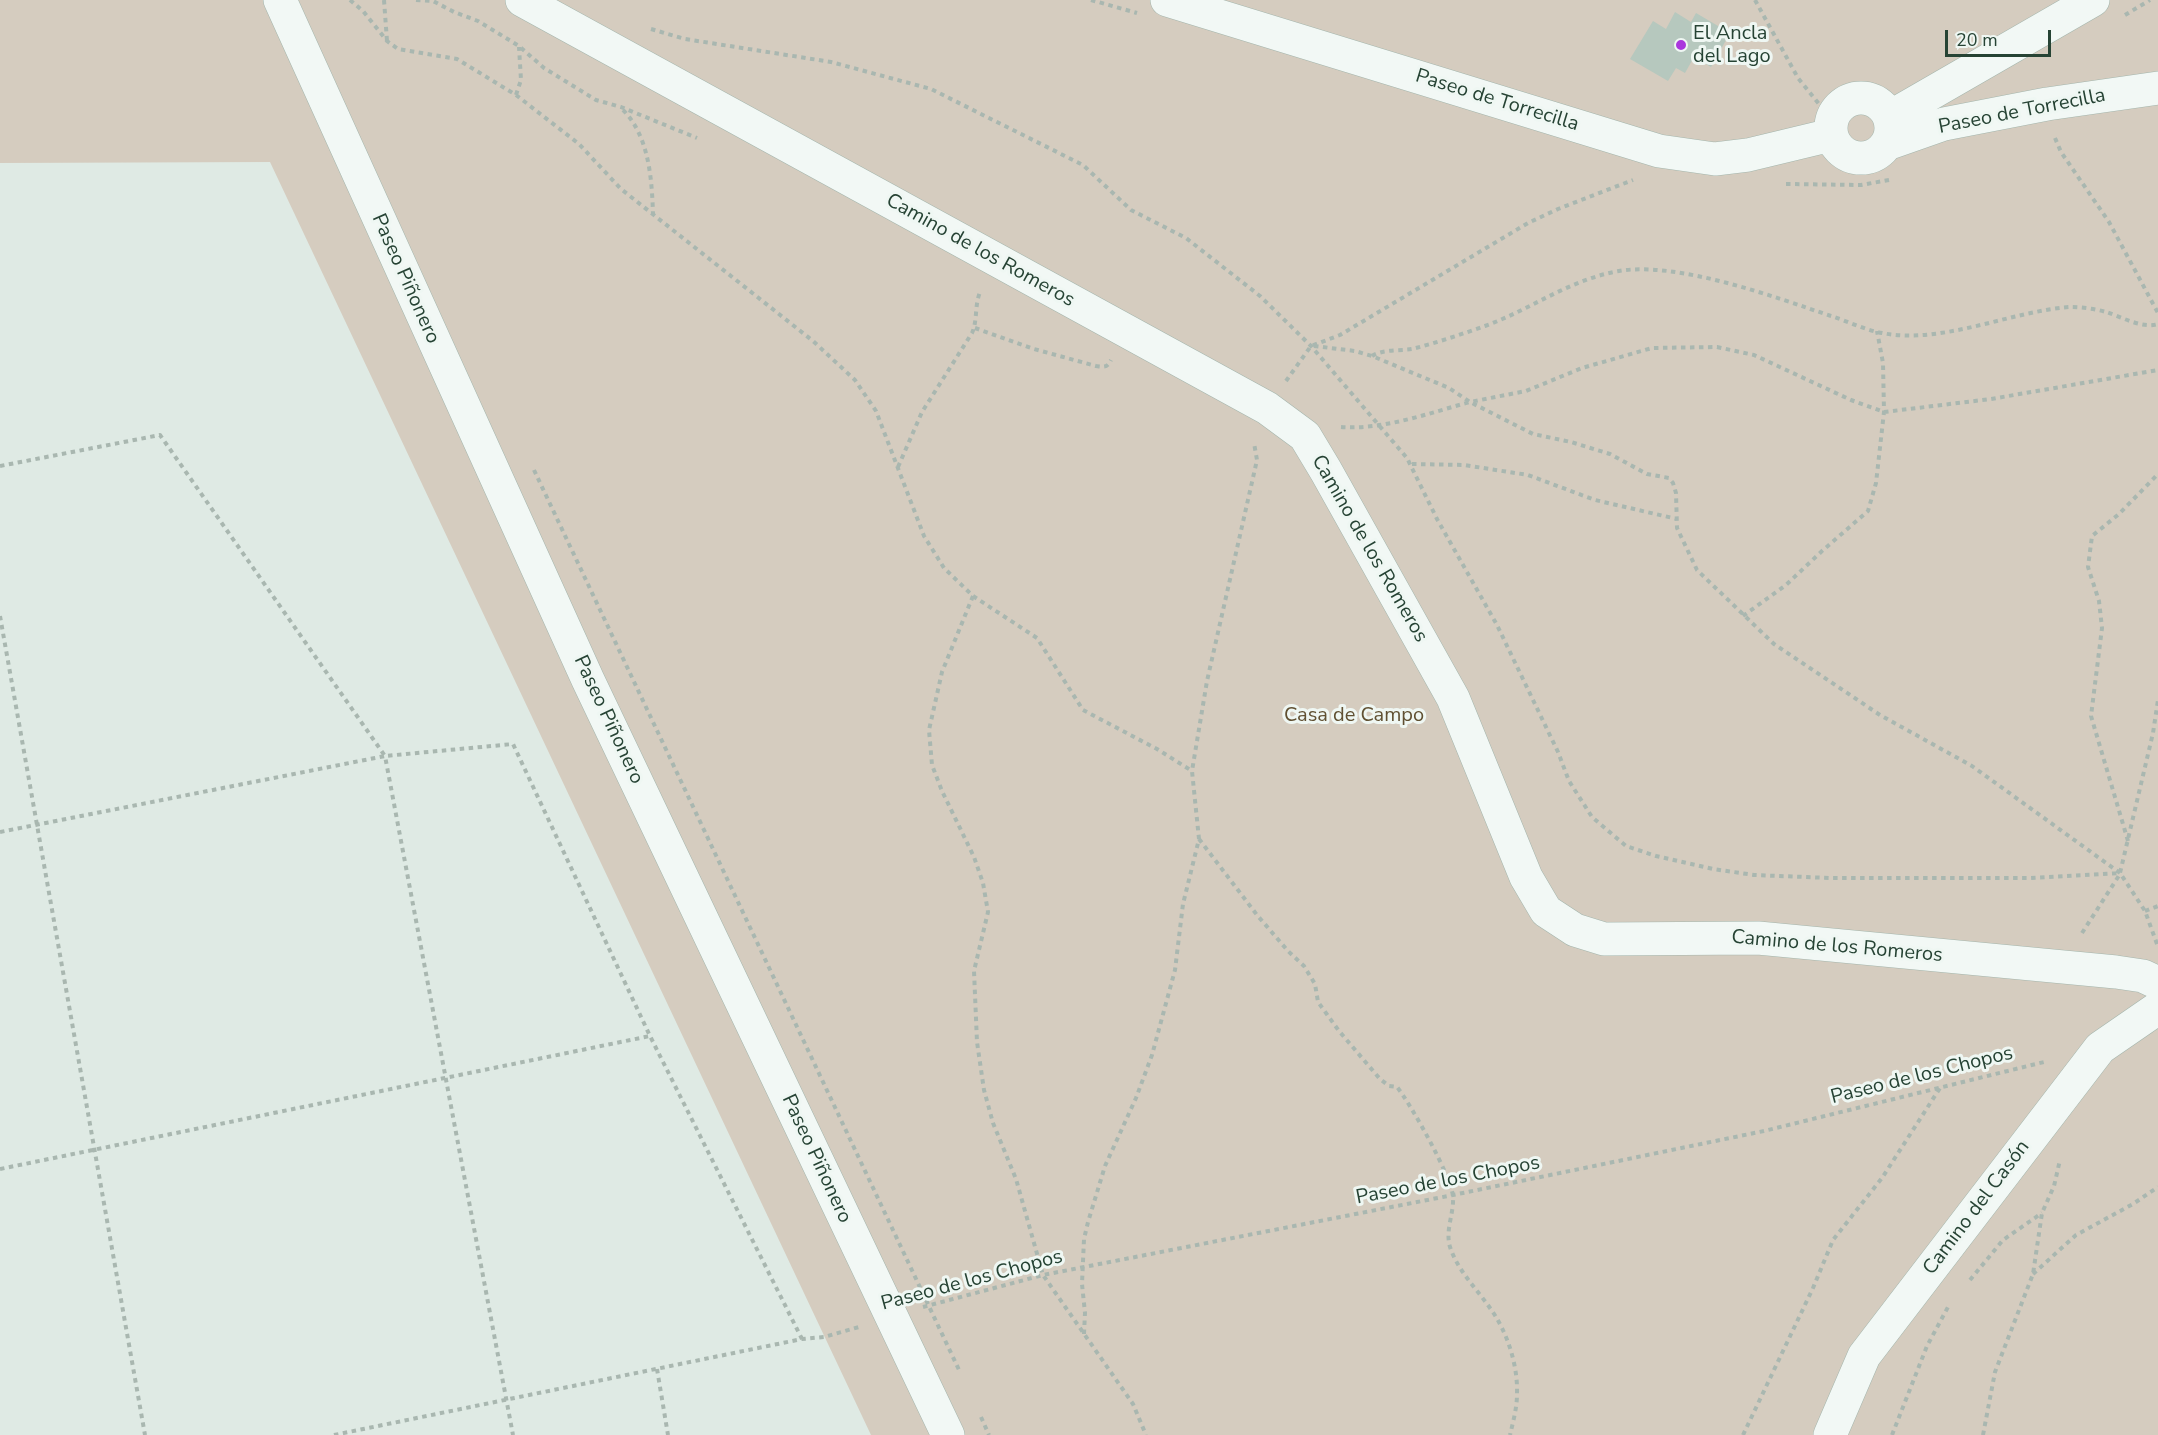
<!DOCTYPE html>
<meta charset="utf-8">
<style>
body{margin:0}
#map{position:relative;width:2158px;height:1435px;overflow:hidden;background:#dfeae4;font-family:"Nunito Sans",sans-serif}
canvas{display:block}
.scale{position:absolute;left:1945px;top:30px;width:106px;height:27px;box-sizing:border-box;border:3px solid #264334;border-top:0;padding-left:8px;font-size:18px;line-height:21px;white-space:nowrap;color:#264334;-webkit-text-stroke:4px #eff7f3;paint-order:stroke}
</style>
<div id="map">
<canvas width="2158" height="1435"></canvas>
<div class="scale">20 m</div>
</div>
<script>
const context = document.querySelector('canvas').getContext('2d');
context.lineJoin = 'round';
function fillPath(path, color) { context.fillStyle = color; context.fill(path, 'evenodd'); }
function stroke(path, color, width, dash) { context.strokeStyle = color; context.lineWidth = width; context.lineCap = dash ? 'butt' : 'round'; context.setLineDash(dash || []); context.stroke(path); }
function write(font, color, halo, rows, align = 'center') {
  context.font = font + ' "Nunito Sans",sans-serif'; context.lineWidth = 6; context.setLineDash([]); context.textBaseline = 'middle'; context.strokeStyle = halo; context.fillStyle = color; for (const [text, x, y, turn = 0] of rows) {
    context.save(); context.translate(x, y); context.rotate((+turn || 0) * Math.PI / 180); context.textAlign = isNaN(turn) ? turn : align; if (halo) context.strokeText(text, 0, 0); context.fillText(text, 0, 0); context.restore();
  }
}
const green = new Path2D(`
 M0 0H2158V1435H871L270 162 0 163Z`);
const building = new Path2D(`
 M1675 12 1691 22 1696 13 1730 33 1711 67 1694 57 1685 73 1676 68 1668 81 1630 59 1653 21 1666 29Z`);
const path = new Path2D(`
 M350 0 363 11 387 41 398 49 457 59 516 95 579 144 621 189 813 341 855 380 876 411 924 536 944 568 973 596 942 672 929 730 932 765 942 791 974 857 983 883 988 912 974 971 977 1042 984 1090 993 1123 1016 1179 1043 1275 1133 1404 1146 1435
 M384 0 387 41
 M416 0 433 1 454 12 478 21 519 46 544 68 596 100 621 107 697 138
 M1091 0 1137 13
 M1755 0 1798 78 1819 104
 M2125 15 2150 0
 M651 29 685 39 831 62 931 89 1083 165 1131 210 1186 238 1260 296 1311 346 1407 458 1437 519 1497 625 1558 752 1569 781 1592 817 1626 846 1656 856 1713 869 1754 875 1831 878H2029L2120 873
 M516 95 521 80 519 47
 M623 110C649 136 652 179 653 215
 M2055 138 2061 152 2109 222 2158 313
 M1786 184 1861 185 1889 180
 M975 328 1034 349 1096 366C1104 367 1107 368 1111 360
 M1314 346 1355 351 1372 356 1449 388 1470 402 1526 391 1582 368 1652 348 1717 347 1754 355 1851 400 1884 412 1991 399 2158 370
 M1372 356C1383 349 1399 351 1412 349 1436 343 1462 334 1485 326 1532 309 1568 280 1619 271 1677 261 1775 297 1831 316 1847 321 1865 330 1882 333 1942 345 2011 311 2070 307 2081 307 2096 309 2106 312 2122 317 2142 329 2158 324
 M1286 381 1311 346 1340 335 1528 223 1558 209 1633 180
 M1341 427C1384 430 1429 413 1470 402L1533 434 1571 442 1610 454 1647 474 1669 478 1673 483 1676 493 1677 528 1697 570 1774 644 1880 715 1972 766 2120 873
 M1412 464 1464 465 1528 475 1595 500 1677 519
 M0 466 160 435 385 756 513 744 650 1036 802 1339
 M898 467 922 412 972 333C978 320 974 304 981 290
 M534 470 960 1372
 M973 596 1037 638 1083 710 1157 749 1192 771
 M0 616 145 1435
 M1743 616 1786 585 1822 551 1868 511 1876 483 1884 412 1883 363 1877 331
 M0 832 385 756 513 1435
 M1199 839 1257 915 1288 951 1304 966 1315 984 1318 1002 1339 1031 1380 1079 1389 1086 1397 1087C1410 1103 1452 1177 1453 1197 1454 1214 1445 1230 1450 1247 1458 1271 1476 1288 1490 1308 1507 1331 1518 1365 1517 1394 1517 1408 1513 1422 1510 1435
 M2128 841 2091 716 2102 628 2099 601 2088 567 2092 536 2119 514 2158 474
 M2145 911 2158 906
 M2082 933 2120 874
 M2157 944 2145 911 2120 873 2153 733 2158 700
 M0 1169 650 1036
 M2033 1274 2076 1235 2133 1204 2158 1187
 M1970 1280 2003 1240 2042 1213
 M923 1307 1043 1275 1453 1195 1764 1131 2044 1062
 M1084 1334 1085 1313 1082 1284 1084 1239 1088 1222 1105 1166 1136 1098 1152 1055 1175 970 1183 904 1199 839 1192 771 1207 681 1257 460 1254 443
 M657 1369 668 1435
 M981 1417 989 1435
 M334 1435 802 1339 824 1337 859 1327
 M1743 1435 1813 1288 1833 1240 1882 1178 1940 1088
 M1892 1435 1927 1346 1948 1307
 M1983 1435 1995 1372 2033 1274 2042 1213 2054 1186 2060 1160`);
const minor = new Path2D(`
 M280 0 588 680 948 1435
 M522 0 1267 408 1305 436 1326 471 1453 698 1526 877 1546 911 1575 930 1604 939 1758 938 2116 972 2143 976 2158 983
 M1167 0 1659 151 1715 159 1748 155 1831 135
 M1831 128a30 30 0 1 1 60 0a30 30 0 1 1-60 0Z
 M1890 117 2093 0
 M1887 144 1944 124 2047 104 2158 88
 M1830 1435 1864 1356 2100 1048 2158 1008`);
const markers = [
 [1681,45,6,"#aa37dd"]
];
const poiNames = [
 ["El Ancla",1693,34],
 ["del Lago",1693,57]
];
const streetNames = [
 ["Paseo de Torrecilla",1497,101,17],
 ["Paseo de Torrecilla",2022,112,-11],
 ["Camino de los Romeros",980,251,29],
 ["Paseo Piñonero",405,279,66],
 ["Camino de los Romeros",1369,549,60],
 ["Paseo Piñonero",608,720,65],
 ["Camino de los Romeros",1837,947,5],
 ["Paseo de los Chopos",1922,1076,-14],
 ["Paseo Piñonero",816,1159,65],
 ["Paseo de los Chopos",1448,1181,-11],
 ["Camino del Casón",1977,1208,-53],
 ["Paseo de los Chopos",972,1281,-15]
];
const parkNames = [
 ["Casa de Campo",1354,716]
];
fillPath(green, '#d5ccbf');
fillPath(building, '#b6c8be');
stroke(minor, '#a4b5ac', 34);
stroke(path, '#a9b7b0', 4, [4.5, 4.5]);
stroke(minor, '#f2f8f5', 33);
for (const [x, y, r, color] of markers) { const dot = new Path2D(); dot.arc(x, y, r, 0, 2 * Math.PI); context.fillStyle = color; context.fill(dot); stroke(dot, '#eff7f3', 2); }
write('20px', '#264334', '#eff7f3', poiNames, 'left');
write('20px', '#264334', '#eff7f3', streetNames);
write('20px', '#605032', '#eff7f3', parkNames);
</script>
